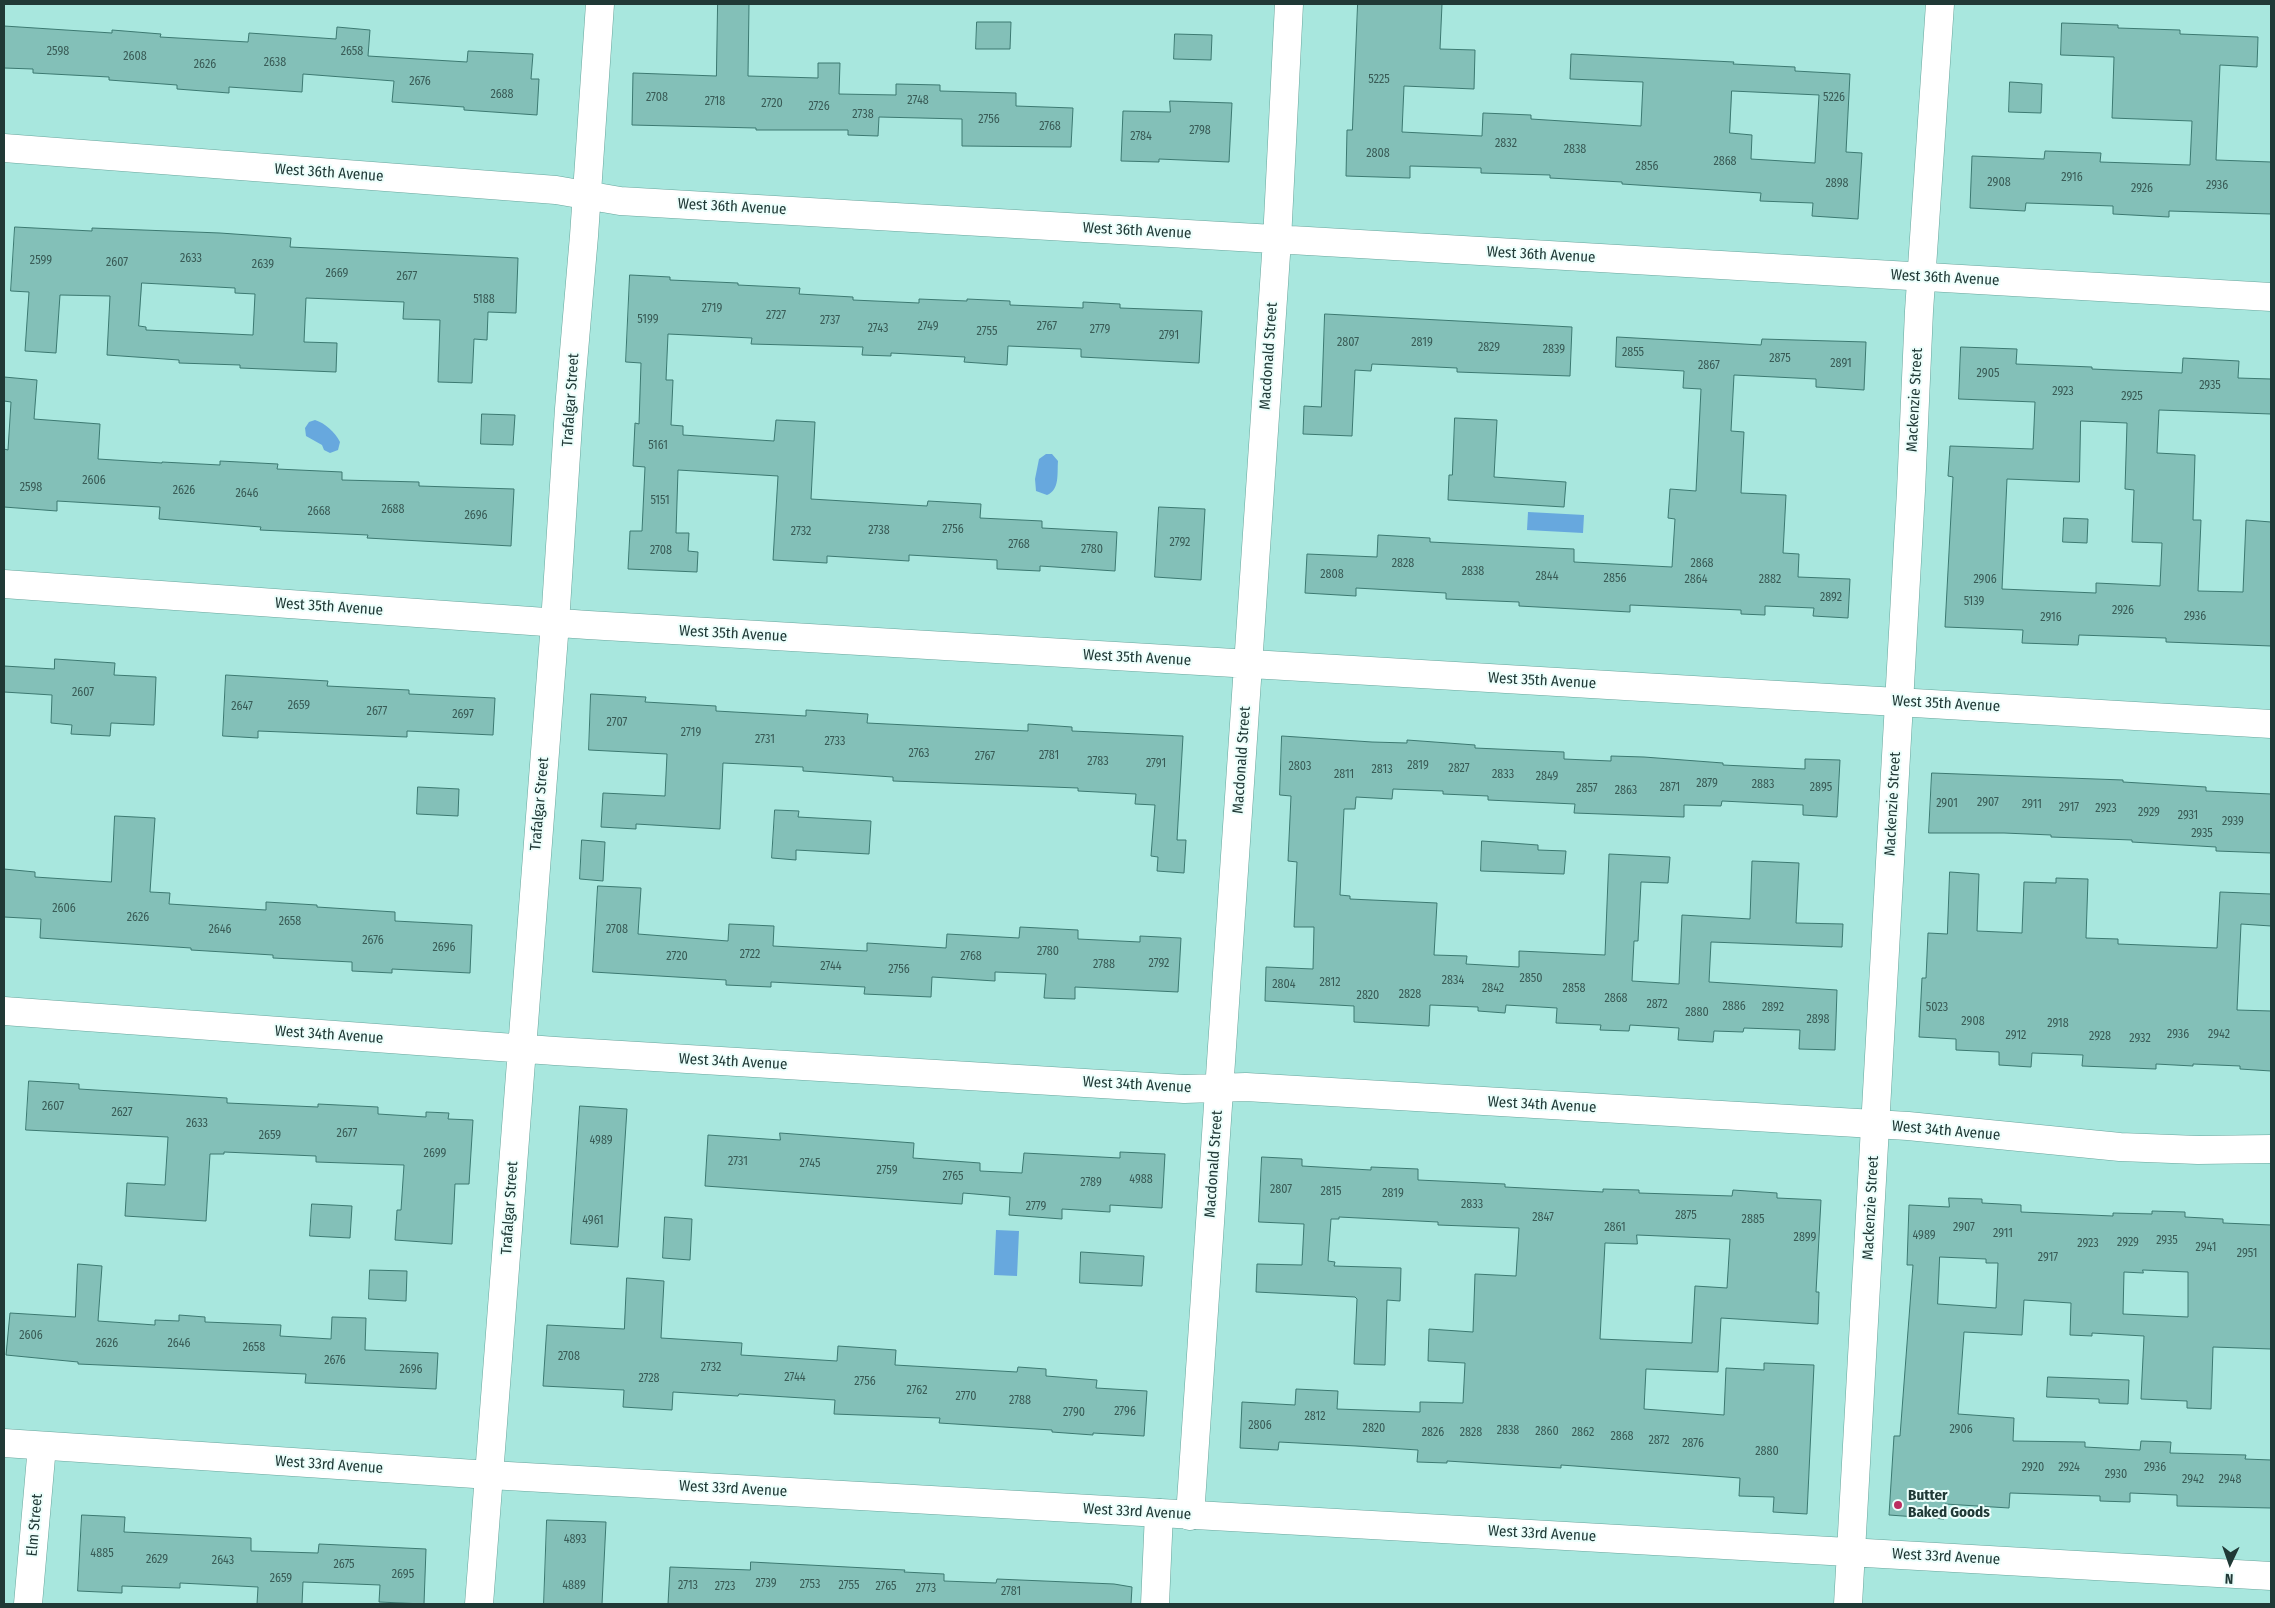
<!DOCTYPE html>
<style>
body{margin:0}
#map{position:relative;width:2275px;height:1608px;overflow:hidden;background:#a8e7de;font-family:"Fira Sans Condensed",sans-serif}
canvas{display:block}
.frame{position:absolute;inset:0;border:5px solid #203936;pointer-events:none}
.north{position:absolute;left:2205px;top:1538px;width:50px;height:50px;-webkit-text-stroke:4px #ecfefb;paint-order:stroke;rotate:183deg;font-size:14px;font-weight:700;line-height:20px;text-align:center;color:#203936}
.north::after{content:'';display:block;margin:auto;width:18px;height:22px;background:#203936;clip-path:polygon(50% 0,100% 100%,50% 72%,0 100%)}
</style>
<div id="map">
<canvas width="2275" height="1608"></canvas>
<div class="frame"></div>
<div class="north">N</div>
</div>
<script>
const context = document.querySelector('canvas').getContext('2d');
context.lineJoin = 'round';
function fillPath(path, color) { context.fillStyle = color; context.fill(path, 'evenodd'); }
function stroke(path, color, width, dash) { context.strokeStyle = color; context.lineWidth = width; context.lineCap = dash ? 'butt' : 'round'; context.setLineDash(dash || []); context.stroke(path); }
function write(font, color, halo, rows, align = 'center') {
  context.font = font + ' "Fira Sans Condensed",sans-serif'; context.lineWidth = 4; context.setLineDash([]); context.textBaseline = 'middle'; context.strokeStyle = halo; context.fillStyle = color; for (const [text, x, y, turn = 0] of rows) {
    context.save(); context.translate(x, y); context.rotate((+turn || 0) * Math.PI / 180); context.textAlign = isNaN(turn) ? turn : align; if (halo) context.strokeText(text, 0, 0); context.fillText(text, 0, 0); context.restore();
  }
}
const water = new Path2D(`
 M315 420C325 423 335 432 340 442L338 450 330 453 324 450 322 445 306 436 305 428 309 422Z
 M1046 454H1052L1058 461C1057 473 1060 490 1047 495L1036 491 1035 479 1039 459Z
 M1528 512 1584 515 1583 533 1527 530Z
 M996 1230 1019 1231 1017 1276 994 1275Z`);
const building = new Path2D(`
 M718 4H749L748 76 818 78V63H840L839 94 896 95V84L940 85V91L1016 93V106L1073 108 1071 147 962 146V119L879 117 878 136 848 135V130H756V128L632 125 633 73 716 76Z
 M1358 4H1442L1440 49 1475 50 1474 89 1404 86 1402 132 1482 136 1483 113 1531 115V119L1641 126 1643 82 1570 79 1571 54 1734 62 1733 64 1795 67V71L1850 74 1846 152 1862 153 1858 219 1812 216 1813 203 1760 201 1761 193 1622 184V182L1550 178V175L1481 173V168L1410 166V178L1346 176 1347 130H1352ZM1732 91 1819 95 1815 163 1751 159 1752 135 1730 133Z
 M977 22H1011L1010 49H976Z
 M2062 23 2118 25V28L2180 30V34L2258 37 2257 67 2220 65 2216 160 2271 162V214L2169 211V217L2113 214V206L2026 203 2025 211 1970 208 1972 156 2044 159 2045 151 2101 153 2100 162 2190 165 2192 121 2112 118 2114 57 2061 55Z
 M4 26 112 33V30L161 34 160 37 248 42 249 33 336 39 337 27 370 30 368 56 467 62 468 51 533 54 531 79H539L537 115 464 110V107L392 102 394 81 303 74 302 92 229 87V93L177 89V85L109 80V77L33 73V69L4 68Z
 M1175 34 1212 35 1211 60 1174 59Z
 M2010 82 2042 84 2041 113 2009 112Z
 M1170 101 1232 103 1229 162 1159 159V162L1121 161 1123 111 1170 112Z
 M15 227 92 231V228L220 233 291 238 290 247 518 258 516 313 488 312 487 340 474 339 472 383 438 382 440 320 403 319 404 302 306 298 304 342 337 343 336 372 240 368V365L179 363V360L107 355 110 296 60 295 56 353 25 351 29 292 11 291ZM142 283 235 288V293L255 294 253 335 146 330V327L139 326Z
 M630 275 670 277V280L738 283V285L800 288 799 294 853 297V300L919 303V299L967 301V299L1010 301V305L1083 308V302L1120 304V308L1202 311 1199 363 1081 357V349L1008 346 1007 365 964 362 965 357 891 353V356L862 355 863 347 751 344 752 338 668 334 666 380H673L671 425 683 426V435L774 441 776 420 815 422 811 499 927 506 928 501 981 504 980 518 1042 521V528L1117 532 1115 571 1040 566V571L997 569V560L909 555V561L827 556V563L773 560 778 476 678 470 676 533H689L688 551 698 552 697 572 628 569 630 531H642L645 467 633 466 635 423 639 424 641 363 626 362Z
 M1325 314 1572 327 1570 376 1457 372V368L1372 364 1371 371 1355 370 1352 436 1303 434 1304 406 1321 407Z
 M1617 337 1761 345 1762 339 1866 342 1864 390 1816 387V379L1734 375 1731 431 1744 432 1741 493 1786 495 1783 553 1799 554 1798 577 1850 579 1848 618 1813 616 1814 608 1765 606V615L1741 614V610L1630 605V612L1519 606V602L1446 599V593L1356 588V596L1305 593 1307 554 1377 557 1378 535 1430 538V542L1574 549V562L1672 567 1675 519 1668 518 1670 489 1696 491 1701 389 1683 388 1684 371 1616 367Z
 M1961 347 2017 349 2016 364 2092 367V369L2182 373 2183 358 2239 361 2238 378 2271 379V414L2159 410 2157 453 2195 455 2193 520H2201L2198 591 2243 592 2246 520 2271 522V646L2166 642V638L2079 635 2078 645 2022 643 2023 630 1945 627 1953 477 1948 476 1950 446 2033 449 2035 402 1959 399ZM2081 421 2127 423 2125 489 2134 490 2132 542 2162 543 2160 586 2096 583V593L2002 589 2007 479 2079 482Z
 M4 377 37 380 34 419 100 424 98 459 162 463V462L220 465V461L278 464 277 469 342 472V480L419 482V486L514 489 511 546 367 538 368 535 260 530 261 527 159 519 160 507 57 501V511L4 507V449L8 450 11 402 4 401Z
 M482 414 515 415 513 445 481 444Z
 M1455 418 1497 420 1494 477 1566 482 1564 507 1448 500 1449 475H1452Z
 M1159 507 1205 509 1201 580 1155 577Z
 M2064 518 2088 519 2087 543 2063 542Z
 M55 659 115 663 114 675 156 677 154 725 111 723 110 736 71 734 72 725 51 723 52 695 4 692V666L54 669Z
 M226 675 328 681 327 686 409 690V694L495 698 493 735 407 731V737L258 731V738L223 736Z
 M591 694 646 697 645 702 716 706V711L806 716V710L868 714 867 723 1028 731V724L1072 727V731L1183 736 1177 840H1186L1184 873 1157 871 1158 857 1151 856 1155 805 1135 804 1136 794 1078 791V788L893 781V777L803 771V767L723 763 720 829 636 824V829L601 827 603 793 665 796 667 754 589 750Z
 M1282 736 1372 742 1407 743V740L1475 745V748L1564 752V759L1611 761V756L1644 757 1723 763V765L1805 769V759L1840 760 1837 817 1803 815V805L1722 801 1721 806 1684 805V817L1574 813 1575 804 1488 800V796L1443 794V791L1393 789 1392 799 1356 797 1355 809H1344L1340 895 1350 896V899L1437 903 1434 955 1467 956 1466 964 1519 967V951L1605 955 1609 854 1670 857 1668 883 1641 882 1638 941H1634L1632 981 1679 984 1682 915 1750 919 1752 861 1799 863 1796 923 1843 924 1842 947 1711 942 1709 982 1837 990 1835 1050 1799 1049 1800 1030 1744 1028 1743 1032 1714 1031 1713 1042 1678 1040 1679 1028 1630 1025 1629 1031 1600 1030 1601 1025 1556 1023 1557 1008 1506 1005 1505 1013 1478 1011V1007L1430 1005 1429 1026 1354 1022V1006L1265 1001 1266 967 1313 969 1314 927H1294L1297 862 1288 861 1291 796 1280 795Z
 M1932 773 2123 780V782L2206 787V791L2271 794V853L2216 851V847L2132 842V840L2051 837V835L2004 833H1929Z
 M418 787 459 789 458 816 417 814Z
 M775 810 799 811 798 817 871 821 869 854 796 850V860L772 858Z
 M115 816 155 818 150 892 170 893 169 904 266 910V902L317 905V907L395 912V921L472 925 470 973 392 969V973L352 971V962L273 958V955L191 950V948L40 938 41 919 4 917V869L35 872V877L111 882Z
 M582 840 605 842 603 881 580 879Z
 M1482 841 1538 845V850L1566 851 1564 874 1481 871Z
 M1950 872 1979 874 1977 931 2022 933 2024 882 2056 883V878L2088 879 2086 938 2118 939V944L2217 948 2220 892 2271 894V926L2241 924 2237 1010 2271 1011V1071L2240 1069V1066L2193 1064V1066L2156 1064V1069L2082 1066 2083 1055 2032 1053 2031 1067 1999 1065V1052L1956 1050V1039L1919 1037 1922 978H1926L1928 933 1947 934Z
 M598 886 641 888 638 934 728 941 729 924 774 926 773 946 867 951V943L946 948 947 934 1019 938 1020 927 1078 930V939L1140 942V936L1181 938 1178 992 1075 987V999L1044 998 1046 974 995 972V981L932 977 931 997 864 994 865 987 771 982V987L726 985V980L593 972Z
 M29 1081 79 1084V1089L227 1098V1103L318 1107V1104L378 1107V1114L426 1117V1112L449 1113 448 1119 473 1120 469 1184H455L452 1244 395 1240 397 1210H401L404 1165 316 1162V1156L224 1152V1154H210L206 1221 125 1216 127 1183 165 1185 168 1137 26 1130Z
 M580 1106 627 1109 618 1247 571 1244Z
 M780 1133 914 1143 913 1158 980 1163V1171L1022 1173 1024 1153 1120 1158V1152L1165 1154 1162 1208 1110 1205V1212L1062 1209V1219L1009 1215 1010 1197 963 1193 962 1204 705 1186 708 1135 780 1140Z
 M1262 1157 1302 1159V1166L1371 1170V1167L1418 1169V1180L1505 1184V1187L1603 1192V1189L1639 1190V1193L1732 1196 1733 1190 1777 1193V1198L1821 1200 1816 1292H1819L1818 1324 1721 1318 1718 1372 1646 1369 1644 1409 1724 1415 1726 1368 1764 1370V1363L1814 1365 1807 1514 1773 1512 1774 1497 1739 1496 1740 1478 1561 1465V1468L1447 1461V1463L1417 1462 1418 1450 1356 1446 1279 1442 1278 1450 1240 1448 1242 1402 1295 1405 1296 1389 1338 1391 1337 1409 1420 1412V1402L1463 1403 1465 1363 1428 1361 1429 1329 1473 1332 1475 1274 1516 1276 1519 1228 1438 1225V1222L1339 1217V1219H1331L1328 1261 1335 1262 1334 1266 1401 1268 1400 1301 1387 1300 1385 1365 1354 1364 1357 1299 1355 1297 1256 1292 1257 1264 1302 1265 1304 1224 1259 1222ZM1637 1235 1730 1239 1727 1288 1695 1286 1692 1343 1600 1339 1605 1243 1637 1244Z
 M1949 1198 1982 1199V1203L2021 1205V1212L2113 1216V1213L2152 1214V1211L2185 1212V1217L2223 1219V1223L2271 1225V1349L2213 1347 2211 1409 2187 1408V1401L2141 1399 2144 1336 2092 1333V1336L2070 1335 2071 1303 2024 1300 2022 1335 1964 1332 1958 1414 2014 1418 2013 1441 2085 1442V1447L2140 1450 2141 1441 2171 1442 2170 1453 2246 1455 2245 1459 2271 1460V1508L2177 1506V1495L2130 1493V1502L2100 1501V1496L2010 1493 2009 1508 1945 1504 1944 1519 1889 1515 1894 1436H1900L1913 1265H1907L1909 1205 1949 1207ZM1940 1257 1986 1259V1263H1998L1996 1308 1938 1304ZM2143 1270 2188 1272V1317L2123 1314 2124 1272 2143 1273Z
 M312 1204 352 1206 350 1238 310 1236Z
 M665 1217 692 1219 690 1260 663 1258Z
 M1081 1252 1144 1256 1142 1286 1080 1283Z
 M78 1264 102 1266 98 1321 155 1325V1320L179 1321V1315L205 1317V1322L281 1325 280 1336 331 1339 332 1317 366 1318 365 1350 438 1353 436 1389 305 1383 306 1374 78 1364V1362L6 1355 10 1313 75 1317Z
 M370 1270 407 1271 406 1301 369 1299Z
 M627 1278 664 1281 661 1338 742 1343 741 1355 837 1361 838 1346 896 1350 895 1365 1017 1372 1018 1367 1046 1369V1376L1097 1380 1096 1388 1147 1391 1144 1436 1093 1433V1435L1052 1432V1430L939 1423 940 1418 834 1414 835 1400 739 1394 738 1396 673 1392 672 1410 623 1407 624 1390 543 1386 547 1325 624 1329Z
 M2048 1377 2129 1380 2128 1404 2099 1403V1399L2047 1397Z
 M82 1515 125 1517 124 1532 251 1538V1551L318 1553 319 1544 426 1549 424 1604 379 1602 380 1585 303 1582 302 1604H257L258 1587 180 1583V1588L122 1586V1593L78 1591Z
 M547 1520 606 1522 602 1604H544Z
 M751 1562 905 1570 904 1572 944 1574V1581L996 1583 997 1579 1114 1584 1132 1587 1131 1604H668L670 1567 750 1570Z`);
const street = new Path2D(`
 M4 148 556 190 620 201 2271 297
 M4 584 588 625 2271 724
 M4 1011 555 1051 1184 1089 1246 1087 1908 1126 2120 1147 2198 1150 2271 1149
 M1190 1516 1277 240 1289 4
 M28 1604 42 1446
 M479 1604 555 623 569 409 584 236 600 4
 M1155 1604 1159 1513`);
const secondary = new Path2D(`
 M4 1443 490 1475 2271 1576
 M1848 1604 1911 491 1919 311 1940 4`);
const markers = [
 [1898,1505,5,"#bc2f60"]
];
const numberNames = [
 ["2598",58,52],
 ["2658",352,52],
 ["2608",135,57],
 ["2638",275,63],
 ["2626",205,65],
 ["5225",1379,80],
 ["2676",420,82],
 ["2688",502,95],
 ["2708",657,98],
 ["5226",1834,98],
 ["2748",918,101],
 ["2718",715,102],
 ["2720",772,104],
 ["2726",819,107],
 ["2738",863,115],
 ["2756",989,120],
 ["2768",1050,127],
 ["2798",1200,131],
 ["2784",1141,137],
 ["2832",1506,144],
 ["2838",1575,150],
 ["2808",1378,154],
 ["2868",1725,162],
 ["2856",1647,167],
 ["2916",2072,178],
 ["2908",1999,183],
 ["2898",1837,184],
 ["2936",2217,186],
 ["2926",2142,189],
 ["2633",191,259],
 ["2599",41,261],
 ["2607",117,263],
 ["2639",263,265],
 ["2669",337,274],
 ["2677",407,277],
 ["5188",484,300],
 ["2719",712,309],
 ["2727",776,316],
 ["5199",648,320],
 ["2737",830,321],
 ["2749",928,327],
 ["2767",1047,327],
 ["2743",878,329],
 ["2779",1100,330],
 ["2755",987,332],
 ["2791",1169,336],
 ["2807",1348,343],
 ["2819",1422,343],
 ["2829",1489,348],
 ["2839",1554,350],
 ["2855",1633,353],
 ["2875",1780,359],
 ["2891",1841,364],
 ["2867",1709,366],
 ["2905",1988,374],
 ["2935",2210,386],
 ["2923",2063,392],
 ["2925",2132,397],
 ["5161",658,446],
 ["2606",94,481],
 ["2598",31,488],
 ["2626",184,491],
 ["2646",247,494],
 ["5151",660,501],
 ["2688",393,510],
 ["2668",319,512],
 ["2696",476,516],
 ["2756",953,530],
 ["2738",879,531],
 ["2732",801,532],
 ["2792",1180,543],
 ["2768",1019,545],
 ["2780",1092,550],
 ["2708",661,551],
 ["2828",1403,564],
 ["2868",1702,564],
 ["2838",1473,572],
 ["2808",1332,575],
 ["2844",1547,577],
 ["2856",1615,579],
 ["2864",1696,580],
 ["2882",1770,580],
 ["2906",1985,580],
 ["2892",1831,598],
 ["5139",1974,602],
 ["2926",2123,611],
 ["2936",2195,617],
 ["2916",2051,618],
 ["2607",83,693],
 ["2659",299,706],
 ["2647",242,707],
 ["2677",377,712],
 ["2697",463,715],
 ["2707",617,723],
 ["2719",691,733],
 ["2731",765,740],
 ["2733",835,742],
 ["2763",919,754],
 ["2781",1049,756],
 ["2767",985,757],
 ["2783",1098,762],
 ["2791",1156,764],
 ["2819",1418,766],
 ["2803",1300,767],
 ["2827",1459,769],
 ["2813",1382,770],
 ["2811",1344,775],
 ["2833",1503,775],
 ["2849",1547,777],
 ["2879",1707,784],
 ["2883",1763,785],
 ["2871",1670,788],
 ["2895",1821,788],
 ["2857",1587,789],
 ["2863",1626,791],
 ["2907",1988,803],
 ["2901",1947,804],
 ["2911",2032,805],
 ["2917",2069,808],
 ["2923",2106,809],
 ["2929",2149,813],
 ["2931",2188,816],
 ["2939",2233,822],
 ["2935",2202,834],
 ["2606",64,909],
 ["2626",138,918],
 ["2658",290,922],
 ["2646",220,930],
 ["2708",617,930],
 ["2676",373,941],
 ["2696",444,948],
 ["2780",1048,952],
 ["2722",750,955],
 ["2720",677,957],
 ["2768",971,957],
 ["2792",1159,964],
 ["2788",1104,965],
 ["2744",831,967],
 ["2756",899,970],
 ["2850",1531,979],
 ["2834",1453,981],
 ["2812",1330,983],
 ["2804",1284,985],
 ["2842",1493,989],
 ["2858",1574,989],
 ["2828",1410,995],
 ["2820",1368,996],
 ["2868",1616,999],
 ["2872",1657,1005],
 ["2886",1734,1007],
 ["2892",1773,1008],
 ["5023",1937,1008],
 ["2880",1697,1013],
 ["2898",1818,1020],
 ["2908",1973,1022],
 ["2918",2058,1024],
 ["2936",2178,1035],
 ["2942",2219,1035],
 ["2912",2016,1036],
 ["2928",2100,1037],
 ["2932",2140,1039],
 ["2607",53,1107],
 ["2627",122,1113],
 ["2633",197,1124],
 ["2677",347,1134],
 ["2659",270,1136],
 ["4989",601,1141],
 ["2699",435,1154],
 ["2731",738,1162],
 ["2745",810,1164],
 ["2759",887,1171],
 ["2765",953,1177],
 ["4988",1141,1180],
 ["2789",1091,1183],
 ["2807",1281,1190],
 ["2815",1331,1192],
 ["2819",1393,1194],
 ["2833",1472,1205],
 ["2779",1036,1207],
 ["2875",1686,1216],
 ["2847",1543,1218],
 ["2885",1753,1220],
 ["4961",593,1221],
 ["2861",1615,1228],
 ["2907",1964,1228],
 ["2911",2003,1234],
 ["4989",1924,1236],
 ["2899",1805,1238],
 ["2935",2167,1241],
 ["2929",2128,1243],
 ["2923",2088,1244],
 ["2941",2206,1248],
 ["2951",2247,1254],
 ["2917",2048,1258],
 ["2606",31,1336],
 ["2626",107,1344],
 ["2646",179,1344],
 ["2658",254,1348],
 ["2708",569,1357],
 ["2676",335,1361],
 ["2732",711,1368],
 ["2696",411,1370],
 ["2744",795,1378],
 ["2728",649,1379],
 ["2756",865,1382],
 ["2762",917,1391],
 ["2770",966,1397],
 ["2788",1020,1401],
 ["2796",1125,1412],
 ["2790",1074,1413],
 ["2812",1315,1417],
 ["2806",1260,1426],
 ["2820",1374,1429],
 ["2906",1961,1430],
 ["2838",1508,1431],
 ["2860",1547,1432],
 ["2826",1433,1433],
 ["2828",1471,1433],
 ["2862",1583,1433],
 ["2868",1622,1437],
 ["2872",1659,1441],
 ["2876",1693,1444],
 ["2880",1767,1452],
 ["2920",2033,1468],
 ["2924",2069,1468],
 ["2936",2155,1468],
 ["2930",2116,1475],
 ["2942",2193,1480],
 ["2948",2230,1480],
 ["4893",575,1540],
 ["4885",102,1554],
 ["2629",157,1560],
 ["2643",223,1561],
 ["2675",344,1565],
 ["2695",403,1575],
 ["2659",281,1579],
 ["2739",766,1584],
 ["2753",810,1585],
 ["4889",574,1586],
 ["2713",688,1586],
 ["2755",849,1586],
 ["2723",725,1587],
 ["2765",886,1587],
 ["2773",926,1589],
 ["2781",1011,1592]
];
const streetNames = [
 ["West 36th Avenue",329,173,4],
 ["West 36th Avenue",732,207,3],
 ["West 36th Avenue",1137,231,3],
 ["West 36th Avenue",1541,255,3],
 ["West 36th Avenue",1945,278,3],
 ["Macdonald Street",1269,356,-86],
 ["Trafalgar Street",571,400,-86],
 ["Mackenzie Street",1915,400,-87],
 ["West 35th Avenue",329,607,4],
 ["West 35th Avenue",733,634,3],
 ["West 35th Avenue",1137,658,3],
 ["West 35th Avenue",1542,681,3],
 ["West 35th Avenue",1946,704,3],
 ["Macdonald Street",1242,760,-86],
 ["Trafalgar Street",540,804,-85],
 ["Mackenzie Street",1893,804,-87],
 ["West 34th Avenue",329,1035,4],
 ["West 34th Avenue",733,1062,3],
 ["West 34th Avenue",1137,1085,3],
 ["West 34th Avenue",1542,1105,3],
 ["West 34th Avenue",1946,1131,5],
 ["Macdonald Street",1214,1164,-86],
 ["Trafalgar Street",510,1208,-86],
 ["Mackenzie Street",1871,1208,-87],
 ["West 33rd Avenue",329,1465,4],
 ["West 33rd Avenue",733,1489,3],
 ["West 33rd Avenue",1137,1512,3],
 ["Elm Street",35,1525,-85],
 ["West 33rd Avenue",1542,1534,3],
 ["West 33rd Avenue",1946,1557,3]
];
const poiNames = [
 ["Butter",1908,1496],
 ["Baked Goods",1908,1513]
];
fillPath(water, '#67a8de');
fillPath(building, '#83c0b8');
stroke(building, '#3c7971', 1);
stroke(street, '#68a59c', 29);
stroke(secondary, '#68a59c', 29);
stroke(street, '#fff', 28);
stroke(secondary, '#fff', 28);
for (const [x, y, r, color] of markers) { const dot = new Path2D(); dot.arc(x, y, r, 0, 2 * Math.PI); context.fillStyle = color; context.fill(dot); stroke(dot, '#ecfefb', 2); }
write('12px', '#395b56', null, numberNames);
write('15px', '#203936', '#ecfefb', streetNames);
write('bold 15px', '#203936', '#ecfefb', poiNames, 'left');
</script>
